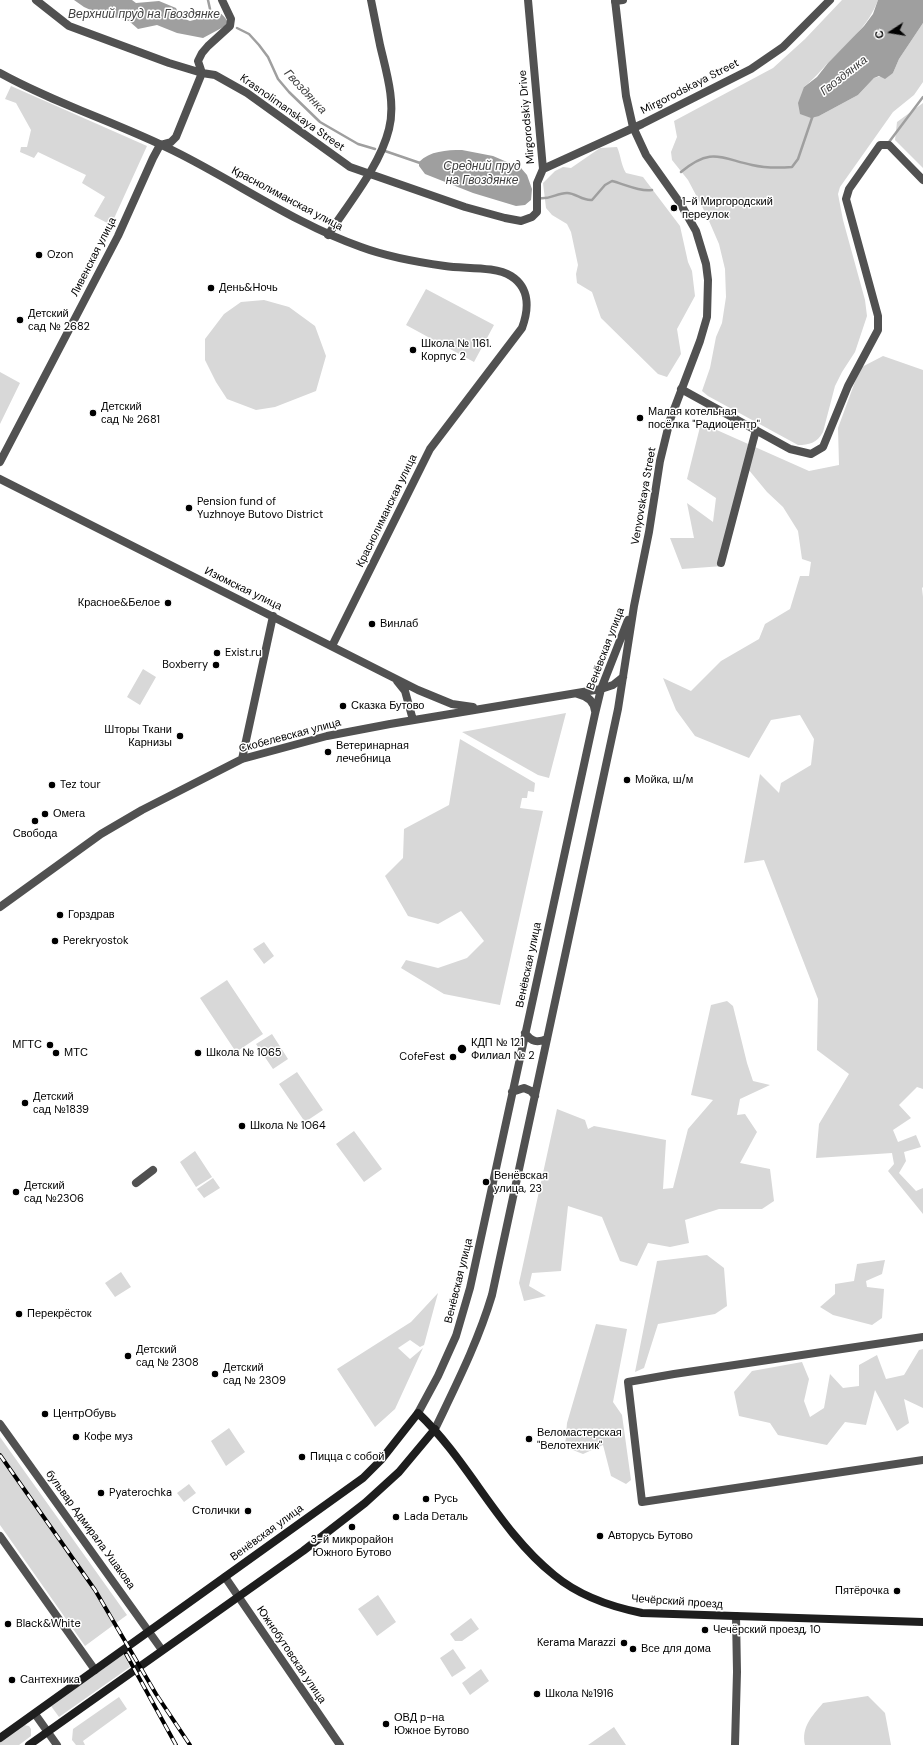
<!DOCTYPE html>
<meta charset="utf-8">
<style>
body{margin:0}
#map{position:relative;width:923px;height:1745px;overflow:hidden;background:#fff;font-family:"DM Sans",sans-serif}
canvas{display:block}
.north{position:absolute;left:871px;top:12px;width:40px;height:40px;-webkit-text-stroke:3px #fff;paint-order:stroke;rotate:258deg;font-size:11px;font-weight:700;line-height:16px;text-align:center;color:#000}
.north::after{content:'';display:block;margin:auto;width:14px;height:18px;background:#000;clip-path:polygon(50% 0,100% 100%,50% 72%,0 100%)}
</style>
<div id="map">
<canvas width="923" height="1745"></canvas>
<div class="north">С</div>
</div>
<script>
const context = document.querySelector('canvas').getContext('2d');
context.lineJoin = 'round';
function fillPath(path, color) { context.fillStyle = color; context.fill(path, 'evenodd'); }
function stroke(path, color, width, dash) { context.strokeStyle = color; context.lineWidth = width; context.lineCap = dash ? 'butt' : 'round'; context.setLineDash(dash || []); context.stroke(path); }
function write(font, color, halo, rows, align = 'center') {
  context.font = font + ' "DM Sans",sans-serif'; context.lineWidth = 3; context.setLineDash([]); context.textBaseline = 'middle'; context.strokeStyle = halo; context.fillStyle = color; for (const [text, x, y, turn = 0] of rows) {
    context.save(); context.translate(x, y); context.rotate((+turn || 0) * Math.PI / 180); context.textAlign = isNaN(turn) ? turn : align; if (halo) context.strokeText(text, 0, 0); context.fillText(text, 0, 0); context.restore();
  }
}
const green = new Path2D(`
 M842 0H878C869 25 849 42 830 61 820 71 815 78 804 87L819 116 858 95 874 78 893 73 899 59 923 23V82L914 95 893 112 840 187 838 194 843 220 865 300 867 316 855 352 842 372 835 386 823 432C817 443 809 445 798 445L708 396 702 391 710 368 716 337 722 323 726 297 725 269 719 244 706 214 688 180 672 160 671 152 677 137 674 121 773 68 805 39Z
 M11 86 147 146 111 225 94 216 105 197 82 183 86 175 38 152 34 158 20 152 21 147H27L31 130 16 103 5 99Z
 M923 103V168L895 140 897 122Z
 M617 147C621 156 621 165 626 173L643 177 680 226 688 262 692 271 695 296 677 329 681 354 667 377 658 374 601 318 592 292 577 283 576 274 578 265 571 232 567 224 552 215 546 208 543 183 555 171 563 167 571 168 600 148Z
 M426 289 494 325 474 362 406 325Z
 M264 300 289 307 315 326 326 356 316 391 275 407 256 410 227 399 216 382 205 360V339L224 314 241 302Z
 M883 356 923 370V587L922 588 923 597V1089L917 1087 899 1105 911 1118 893 1130 898 1142 916 1135 921 1147 904 1152 906 1161 899 1173 916 1191 923 1188V1214L888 1171 894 1164 892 1153 816 1158 819 1124 849 1074 817 1050 818 999 764 860 744 863 760 774 779 793 781 783 811 765 814 739 800 715 771 720 749 758 695 736 676 710 663 678 691 691 721 661 759 639 765 624 790 609 800 576H809L811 562 802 559 798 531 783 507 767 492 748 469 723 566 682 569 670 538H694L687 503 713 522 716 498 687 479 701 423 809 471 839 465 838 428 860 368Z
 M0 372 20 383 0 424Z
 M143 669 156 677 140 705 127 697Z
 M566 713 549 778 538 775 462 732Z
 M460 739 535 783 534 792 528 791 527 798H522L520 808 543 811 500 1005 444 994 401 968 406 960 438 968 467 958 484 941 461 911 438 924 408 916 385 876 403 858 404 829 449 805Z
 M264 942 274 956 264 964 253 949Z
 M227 980 263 1034 236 1052 200 998Z
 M727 1001 733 1006 747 1063 753 1081 770 1085 740 1099 737 1115 745 1114 757 1132 740 1163 770 1169 774 1201 762 1209H719L685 1220 689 1243 670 1247 648 1243 637 1266 620 1261 602 1217 568 1206 561 1271 532 1273 529 1286 546 1296 524 1301 519 1283 557 1109 585 1120 588 1129 594 1126 666 1140 663 1189 673 1188 688 1129 713 1100 691 1095 711 1005Z
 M272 1034 288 1059 273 1069 256 1044Z
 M297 1072 323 1110 305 1122 279 1084Z
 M354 1131 382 1169 364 1182 336 1144Z
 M195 1151 212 1177 196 1187 180 1162Z
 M213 1178 220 1188 204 1198 197 1189Z
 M707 1255 724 1268 727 1306 715 1314 658 1324 644 1368 635 1372 657 1261Z
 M885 1260 882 1274 866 1281 867 1287 884 1289 882 1318 872 1325 833 1315 820 1307 835 1294V1284L854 1281 857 1264Z
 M121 1272 131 1287 115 1297 105 1283Z
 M438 1293 424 1345 420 1347 410 1340 398 1348 410 1359 423 1348 395 1409 375 1427 337 1369 411 1322Z
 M596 1324 627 1329 613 1402 622 1415 631 1480 626 1484 611 1476 603 1445 583 1454 565 1447 567 1423Z
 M923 1349V1408L904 1399 909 1423 897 1431 875 1390 866 1425 845 1422 827 1445 778 1435 770 1423 739 1416 734 1392 752 1371 802 1362 809 1379 804 1401 810 1417 824 1408 830 1374 843 1388 859 1386V1365L877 1355 886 1379 904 1375 919 1350Z
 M229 1428 245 1452 226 1466 211 1441Z
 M0 1437 127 1615 85 1646 0 1525Z
 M189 1484 196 1493 184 1502 177 1493Z
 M378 1595 396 1622 377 1636 358 1609Z
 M471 1618 479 1629 462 1641H455L450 1634Z
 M453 1649 466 1668 452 1677 440 1658Z
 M124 1654 130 1667 59 1717 51 1706Z
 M481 1669 489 1681 470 1695 462 1683Z
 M868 1696 885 1713 891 1745H805C801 1727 812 1716 823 1703Z
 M119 1697 127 1709 83 1741 85 1745H76L72 1740 73 1729Z
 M24 1725 29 1726 31 1729V1736L19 1745H0V1742Z
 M614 1727 626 1745H588Z`);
const water = new Path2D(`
 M74 0H132L136 3 159 1 176 8 180 17 190 21C208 17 216 0 229 24L203 38 177 33 157 25 138 29 129 21 95 12 84 7Z
 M878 0H923V23L899 59 893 73 885 79 879 76 874 78 858 95 819 116 811 118 800 114 798 103 804 87 817 77 828 63 864 26 873 14Z
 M462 150 493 156 521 168 527 175 532 189 531 200 525 205 516 206 473 193 425 174 419 166V162C430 151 446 150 462 150Z`);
const stream = new Path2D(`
 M208 0 210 9
 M237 28 249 34 259 45 268 57 278 79 289 92 320 122 358 144 375 149
 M889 142 923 97
 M385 151 420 163
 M681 172C711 147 720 158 752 165 765 168 779 168 792 167L798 159 813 115
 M538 198C551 200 556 193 567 193 576 193 582 201 592 200L605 185 612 181C624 184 640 192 652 190`);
const minor = new Path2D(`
 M36 0 69 26 169 63 202 73 215 75 247 93 350 167 465 207 505 218 521 221 532 217 537 212V183L543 169 528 0
 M615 1 623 0
 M0 73C56 104 118 123 174 151 237 182 295 224 361 247 388 257 416 262 445 266 464 269 495 266 511 276 530 288 529 309 522 328L430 449 332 646
 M543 169 642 124 751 69 783 47 830 0
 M328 235C349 203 380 166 389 129 396 102 386 71 380 45 377 30 374 15 371 0
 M681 389 790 449 811 454 823 447 848 386 878 330V316L846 199 849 189 880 145H889L923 180
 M0 462 118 236 153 158 160 145 171 142 176 137 202 73 198 61 202 53 208 46 230 26 231 19 222 0
 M721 563 756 430
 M136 1183 153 1170
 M923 1337 674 1374 628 1382 642 1502 923 1460
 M0 1536 95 1670
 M735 1745 737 1672 736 1616`);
const tertiary = new Path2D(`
 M0 479 418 690 452 704 473 707
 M397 681 405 691 413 720
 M578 694C587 696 594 701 595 711
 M242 759 273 616
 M0 907 101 834 142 810 242 759 327 736 390 724 601 689 613 685 623 677
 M525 1033C532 1042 537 1043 547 1039
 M512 1092 524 1088 531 1091 535 1096
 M418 1413 438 1376 456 1336 470 1288 595 714 601 689 628 620
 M0 1424 162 1650
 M435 1429C456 1385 478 1342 492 1295L618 709 634 606 649 532 660 461 670 420 700 341 707 317 708 280 706 264 696 231 680 203 646 155 633 127 626 96 615 0
 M225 1577 340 1745
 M35 1714 57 1745`);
const secondary = new Path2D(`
 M0 1738 363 1478 381 1460 418 1413C469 1461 498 1530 554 1575 578 1595 612 1607 642 1613L923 1622
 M29 1745 303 1551 365 1503 399 1472 435 1429`);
const rail = new Path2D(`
 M0 1455 95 1590 156 1694 190 1745
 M126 1654 176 1745`);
const markers = [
 [674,208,4,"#000"],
 [39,255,4,"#000"],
 [211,288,4,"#000"],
 [20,320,4,"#000"],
 [413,350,4,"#000"],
 [93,413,4,"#000"],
 [640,418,4,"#000"],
 [189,508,4,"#000"],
 [168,603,4,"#000"],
 [372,624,4,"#000"],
 [217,653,4,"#000"],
 [216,665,4,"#000"],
 [343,706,4,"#000"],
 [180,736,4,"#000"],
 [328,752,4,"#000"],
 [627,780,4,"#000"],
 [52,785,4,"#000"],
 [45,814,4,"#000"],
 [35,821,4,"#000"],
 [60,915,4,"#000"],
 [55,941,4,"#000"],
 [50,1045,4,"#000"],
 [462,1049,5,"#000"],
 [56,1053,4,"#000"],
 [198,1053,4,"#000"],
 [453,1057,4,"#000"],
 [25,1103,4,"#000"],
 [242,1126,4,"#000"],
 [486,1182,4,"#000"],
 [16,1192,4,"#000"],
 [19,1314,4,"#000"],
 [128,1356,4,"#000"],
 [215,1374,4,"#000"],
 [45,1414,4,"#000"],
 [76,1437,4,"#000"],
 [529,1439,4,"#000"],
 [302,1457,4,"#000"],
 [101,1493,4,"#000"],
 [426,1499,4,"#000"],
 [248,1511,4,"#000"],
 [396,1517,4,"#000"],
 [352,1527,4,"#000"],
 [600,1536,4,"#000"],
 [897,1591,4,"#000"],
 [8,1624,4,"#000"],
 [705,1630,4,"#000"],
 [624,1643,4,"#000"],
 [633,1649,4,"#000"],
 [12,1680,4,"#000"],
 [537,1694,4,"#000"],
 [386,1724,4,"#000"]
];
const streetNames = [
 ["Mirgorodskaya Street",690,87,-27],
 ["Krasnolimanskaya Street",292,113,35],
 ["Mirgorodskiy Drive",527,117,-95],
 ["Краснолиманская улица",287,199,28],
 ["Ливенская улица",94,257,-63],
 ["Venyovskaya Street",644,496,-80],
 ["Краснолиманская улица",387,511,-64],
 ["Изюмская улица",243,589,26],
 ["Венёвская улица",606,649,-69],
 ["Скобелевская улица",290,736,-15],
 ["Венёвская улица",529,965,-78],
 ["Венёвская улица",459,1281,-76],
 ["бульвар Адмирала Ушакова",90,1530,54],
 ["Венёвская улица",267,1533,-36],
 ["Чечёрский проезд",677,1602,4],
 ["Южнобутовская улица",291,1655,56]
];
const poiNames = [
 ["1-й Миргородский",682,202],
 ["переулок",682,215],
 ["Ozon",47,255],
 ["День&Ночь",219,288],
 ["Детский",28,314],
 ["сад № 2682",28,327],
 ["Школа № 1161.",421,344],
 ["Корпус 2",421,357],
 ["Детский",101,407],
 ["сад № 2681",101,420],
 ["Малая котельная",648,412],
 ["посёлка \"Радиоцентр\"",648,425],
 ["Pension fund of",197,502],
 ["Yuzhnoye Butovo District",197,515],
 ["Красное&Белое",160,603,"right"],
 ["Винлаб",380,624],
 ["Exist.ru",225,653],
 ["Boxberry",208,665,"right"],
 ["Сказка Бутово",351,706],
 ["Шторы Ткани",172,730,"right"],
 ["Карнизы",172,743,"right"],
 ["Ветеринарная",336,746],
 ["лечебница",336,759],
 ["Мойка, ш/м",635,780],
 ["Tez tour",60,785],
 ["Омега",53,814],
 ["Свобода",35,834,"center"],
 ["Горздрав",68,915],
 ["Perekryostok",63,941],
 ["КДП № 121",471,1043],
 ["Филиал № 2",471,1056],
 ["МГТС",42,1045,"right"],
 ["МТС",64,1053],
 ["Школа № 1065",206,1053],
 ["CofeFest",445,1057,"right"],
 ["Детский",33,1097],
 ["сад №1839",33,1110],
 ["Школа № 1064",250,1126],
 ["Венёвская",494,1176],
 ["улица, 23",494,1189],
 ["Детский",24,1186],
 ["сад №2306",24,1199],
 ["Перекрёсток",27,1314],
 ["Детский",136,1350],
 ["сад № 2308",136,1363],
 ["Детский",223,1368],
 ["сад № 2309",223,1381],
 ["ЦентрОбувь",53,1414],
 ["Веломастерская",537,1433],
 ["\"Велотехник\"",537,1446],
 ["Кофе муз",84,1437],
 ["Пицца с собой",310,1457],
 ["Pyaterochka",109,1493],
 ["Русь",434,1499],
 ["Столички",240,1511,"right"],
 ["Lada Dеталь",404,1517],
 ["Авторусь Бутово",608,1536],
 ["3-й микрорайон",352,1540,"center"],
 ["Южного Бутово",352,1553,"center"],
 ["Пятёрочка",889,1591,"right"],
 ["Black&White",16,1624],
 ["Чечёрский проезд, 10",713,1630],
 ["Kerama Marazzi",616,1643,"right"],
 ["Все для дома",641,1649],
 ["Сантехника",20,1680],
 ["Школа №1916",545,1694],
 ["ОВД р-на",394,1718],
 ["Южное Бутово",394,1731]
];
const waterNames = [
 ["Верхний пруд на Гвоздянке",144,15],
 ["Гвоздянка",844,76,-38],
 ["Гвоздянка",305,92,47],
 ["Средний пруд",482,167],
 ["на Гвоздянке",482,181]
];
fillPath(green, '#d8d8d8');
fillPath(water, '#9f9f9f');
stroke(stream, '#9f9f9f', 2.5);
stroke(minor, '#515151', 8);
stroke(tertiary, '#515151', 8);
stroke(secondary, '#1e1e1e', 8);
stroke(rail, '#000', 4);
stroke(rail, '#fff', 2.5, [8]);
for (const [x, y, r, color] of markers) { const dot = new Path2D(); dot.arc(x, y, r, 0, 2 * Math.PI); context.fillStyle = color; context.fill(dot); stroke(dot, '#fff', 1.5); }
write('11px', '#000', '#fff', streetNames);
write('11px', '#000', '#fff', poiNames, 'left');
write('italic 12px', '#404040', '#fff', waterNames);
</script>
